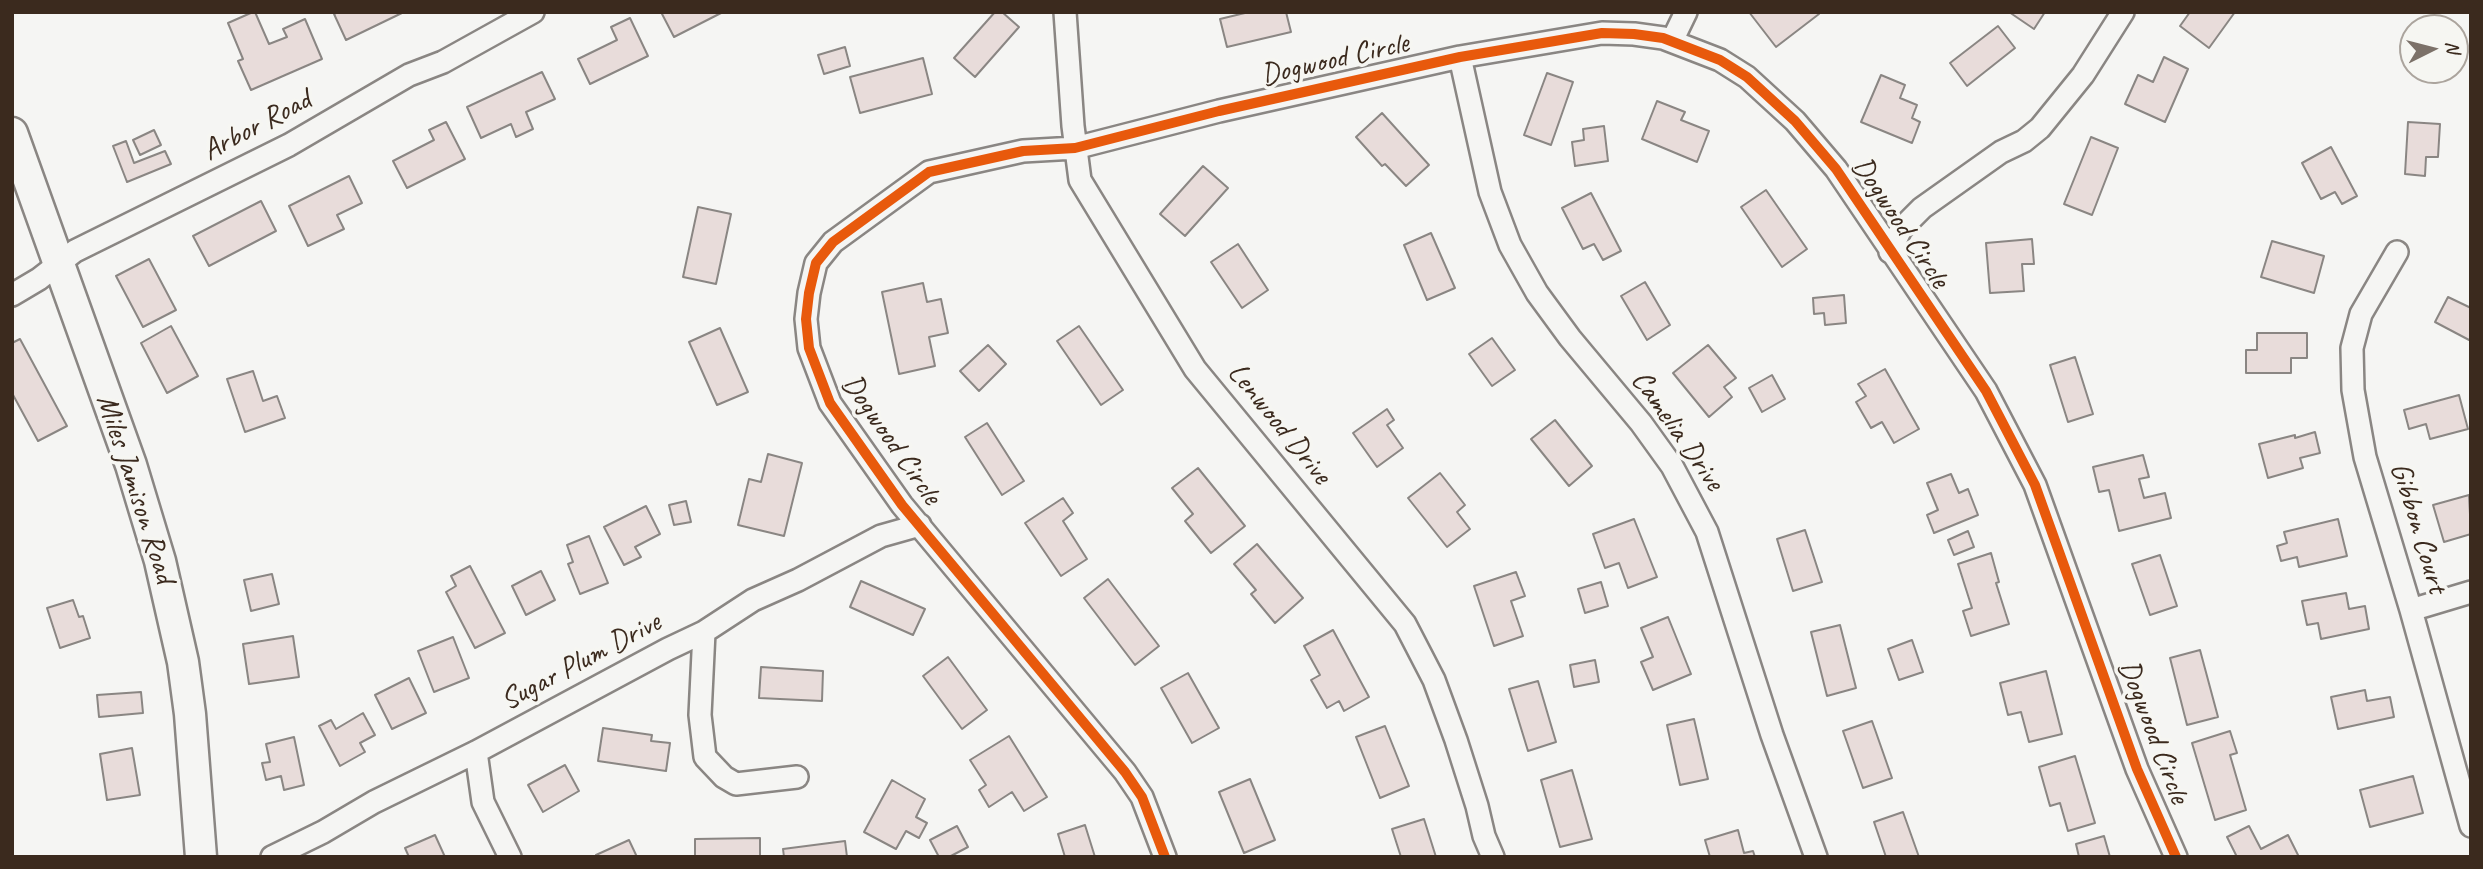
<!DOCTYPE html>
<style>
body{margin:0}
#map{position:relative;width:2483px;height:869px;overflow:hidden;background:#f5f5f3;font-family:Caveat,sans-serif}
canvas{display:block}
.frame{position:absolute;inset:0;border:14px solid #3b2a1e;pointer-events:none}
.north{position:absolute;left:2399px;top:14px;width:70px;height:70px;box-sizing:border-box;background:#f6f6f2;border:2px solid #aba49d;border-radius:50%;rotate:84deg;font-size:19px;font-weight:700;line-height:28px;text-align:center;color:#3b2a1e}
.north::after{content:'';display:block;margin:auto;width:24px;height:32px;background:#7c7169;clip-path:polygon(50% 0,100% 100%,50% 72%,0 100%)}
</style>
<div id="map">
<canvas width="2483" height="869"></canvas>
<div class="frame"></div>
<div class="north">N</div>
</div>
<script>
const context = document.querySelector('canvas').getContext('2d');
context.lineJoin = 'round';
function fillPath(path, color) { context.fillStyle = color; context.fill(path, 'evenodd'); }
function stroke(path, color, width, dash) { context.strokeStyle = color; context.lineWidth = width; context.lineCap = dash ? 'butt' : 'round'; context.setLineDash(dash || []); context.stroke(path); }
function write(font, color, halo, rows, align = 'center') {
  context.font = font + ' Caveat,sans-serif'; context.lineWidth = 7; context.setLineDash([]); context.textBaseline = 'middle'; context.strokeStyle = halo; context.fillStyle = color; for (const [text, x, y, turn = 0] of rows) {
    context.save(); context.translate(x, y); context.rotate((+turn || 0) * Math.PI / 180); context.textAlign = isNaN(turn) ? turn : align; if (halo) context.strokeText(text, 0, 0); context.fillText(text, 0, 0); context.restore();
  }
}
const building = new Path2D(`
 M253 12H255L269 44 287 37 283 29 305 19 322 59 251 90 238 61 243 59 228 23Z
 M338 12H404L346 40 334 14Z
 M661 12H723L674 37Z
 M995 12H1002L1019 27 975 77 954 58Z
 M1249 12H1286L1291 32 1227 47 1220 19Z
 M1749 12H1818L1819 14 1776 47Z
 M2009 12H2045L2034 29Z
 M2190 12H2235L2209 48 2180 26Z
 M630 18 648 56 590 84 578 59 617 40 611 27Z
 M1998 26 2015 48 1967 86 1950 63Z
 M845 47 850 66 824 74 818 55Z
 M2164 57 2188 69 2165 122 2125 104 2138 75 2153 82Z
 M923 58 932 94 860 113 850 77Z
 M542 72 555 99 526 112 533 129 516 137 511 124 481 138 467 107Z
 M1547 73 1573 82 1551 145 1524 135Z
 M1881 75 1905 85 1900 98 1917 105 1912 118 1920 122 1912 143 1861 122Z
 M1657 101 1685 112 1681 120 1709 131 1697 162 1642 139Z
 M1382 113 1429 165 1406 186 1385 164 1382 166 1356 137Z
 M446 122 465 159 407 188 393 161 434 140 429 130Z
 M2408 122 2440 124 2438 157H2426L2425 176 2405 174Z
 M1604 126 1608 161 1575 166 1572 142 1584 140 1583 129Z
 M154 130 161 145 140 155 133 140Z
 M2091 137 2118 148 2092 215 2064 204Z
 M126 141 134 163 165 151 171 164 127 182 113 146Z
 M2331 147 2357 196 2342 204 2335 192 2321 199 2302 163Z
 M1203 166 1228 188 1185 236 1160 214Z
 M349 176 362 203 337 215 344 229 308 246 289 206Z
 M1766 190 1807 249 1782 267 1741 207Z
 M1591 193 1621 251 1603 260 1594 244 1583 249 1562 208Z
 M261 201 276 231 209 266 193 236Z
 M698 207 731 214 716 284 683 277Z
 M1431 233 1455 288 1427 300 1404 245Z
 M2032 239 2034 264H2022L2024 291 1990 293 1986 243Z
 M2272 241 2324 256 2314 293 2261 277Z
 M1238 244 1268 290 1242 308 1211 262Z
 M149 259 176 310 143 327 116 276Z
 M1645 282 1670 325 1647 340 1621 296Z
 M923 283 927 302 941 299 948 333 929 337 935 366 899 374 882 292Z
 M1844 295 1846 323 1825 325 1824 313 1814 314 1813 298Z
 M2448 297 2471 308V341L2435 322Z
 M171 326 198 376 167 393 141 343Z
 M1079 326 1123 390 1101 405 1057 341Z
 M720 328 748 392 717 405 689 342Z
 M2257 333H2307V358H2291V373H2246V350H2257Z
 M1492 338 1515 370 1492 386 1469 354Z
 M20 339 67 426 38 441 12 393V343Z
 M988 345 1006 364 979 391 960 371Z
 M1708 345 1736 378 1724 387 1732 397 1709 417 1673 373Z
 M2075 357 2093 414 2068 422 2050 365Z
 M1885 369 1919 429 1894 443 1882 422 1871 428 1856 402 1866 396 1858 384Z
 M253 371 263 401 277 396 285 418 245 432 227 379Z
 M1772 375 1785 399 1762 412 1749 388Z
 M2459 395 2468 429 2430 439 2426 424 2409 429 2404 410Z
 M1387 409 1394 420 1387 425 1403 448 1377 467 1353 433Z
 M1555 420 1592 466 1569 486 1531 439Z
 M987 423 1024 481 1002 495 965 437Z
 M2315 432 2320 453 2300 458 2303 468 2268 478 2259 444 2295 435V438Z
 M768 454 802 463 784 536 738 525 749 479 761 482Z
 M2143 455 2149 477 2139 479 2144 498 2165 493 2171 518 2119 531 2109 490 2099 492 2093 467Z
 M1198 468 1245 526 1211 553 1185 521 1193 514 1172 488Z
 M1440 473 1465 505 1457 512 1470 529 1447 547 1408 498Z
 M1951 474 1959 493 1968 489 1978 515 1934 533 1927 515 1938 510 1927 483Z
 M2469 495 2471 534 2444 542 2433 505Z
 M1063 498 1073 513 1063 521 1087 559 1061 576 1025 523Z
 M686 501 691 522 674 525 669 505Z
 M646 506 660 534 635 547 641 557 624 565 604 527Z
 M1634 519 1657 577 1628 588 1619 563 1605 568 1593 534Z
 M2338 519 2347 556 2299 567 2297 557 2281 561 2277 546 2287 543 2284 532Z
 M1805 530 1822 582 1793 591 1777 539Z
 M1968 531 1974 547 1954 555 1948 540Z
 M589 536 608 583 580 594 568 564 573 562 567 545Z
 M1257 544 1303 598 1275 623 1251 594 1256 590 1234 564Z
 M1991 553 1999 582 1996 583 2009 624 1971 636 1963 611 1972 608 1958 564Z
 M2160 555 2177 606 2150 615 2132 564Z
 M470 566 505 633 475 648 446 592 456 586 451 576Z
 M541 571 555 600 526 615 512 586Z
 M1516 572 1525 596 1511 601 1523 636 1494 646 1474 586Z
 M272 574 279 604 251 611 244 580Z
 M1108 579 1159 646 1135 665 1084 598Z
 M861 581 925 609 913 635 850 607Z
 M1601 582 1608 606 1585 613 1578 589Z
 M2346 593 2349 609 2365 606 2369 629 2321 639 2318 623 2307 625 2302 601Z
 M73 600 79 617 83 616 90 638 60 648 47 608Z
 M1668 617 1691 674 1653 690 1641 662 1653 657 1641 628Z
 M1840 625 1856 688 1827 696 1811 632Z
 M1333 630 1369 697 1344 711 1339 701 1327 708 1311 680 1320 675 1304 646Z
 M293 636 299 677 249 684 243 644Z
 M453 637 469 678 434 692 418 651Z
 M1912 640 1923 672 1899 680 1888 649Z
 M2200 650 2218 717 2187 725 2170 658Z
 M948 657 987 710 962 729 923 676Z
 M1595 660 1599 682 1574 687 1570 665Z
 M761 667 823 671 822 701 759 698Z
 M2046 671 2062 734 2029 742 2021 712 2008 715 2000 683Z
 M1188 673 1219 728 1192 743 1161 688Z
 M409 678 426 713 392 729 375 695Z
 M1538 681 1556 742 1528 751 1509 689Z
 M2365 690 2367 701 2390 697 2394 717 2338 729 2331 697Z
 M141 692 143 713 99 717 97 695Z
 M363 713 375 735 360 743 365 752 340 766 319 726 331 720 336 729Z
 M1694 719 1708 779 1680 785 1667 725Z
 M1872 721 1892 778 1863 788 1843 731Z
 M1385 726 1409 786 1380 798 1356 737Z
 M603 728 652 735 651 741 670 743 666 771 598 761Z
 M2230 731 2237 753 2230 755 2246 810 2215 820 2192 743Z
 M1009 736 1047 797 1024 811 1012 792 989 807 979 790 986 785 970 760Z
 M294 737 304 785 284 790 281 776 266 780 262 763 270 762 266 744Z
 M132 748 140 795 107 800 100 754Z
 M2075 756 2095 823 2068 831 2060 803 2050 806 2039 767Z
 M565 765 579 791 543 812 528 785Z
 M1572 770 1592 839 1560 847 1541 780Z
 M2413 776 2423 813 2370 827 2360 790Z
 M1250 779 1275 840 1244 853 1219 792Z
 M892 780 925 799 916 817 927 823 919 838 906 831 896 849 864 832Z
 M1903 812 1919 857H1886L1874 822Z
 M1424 819 1436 857H1401L1392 829Z
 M1085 825 1095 857H1065L1058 834Z
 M957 826 968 847 949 857H939L930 840Z
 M2249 826 2261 849 2288 835 2299 857H2237L2227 837Z
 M1738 830 1744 853 1753 851 1755 857H1710L1705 840Z
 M435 835 445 857H409L405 848Z
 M2104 836 2110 857H2079L2076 844Z
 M760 838V857H695V839Z
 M629 840 637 857H597L596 855Z
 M845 841 847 857H784L783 849Z`);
const street = new Path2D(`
 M1065 12 1073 126 1080 180 1195 369 1405 624 1434 680 1456 740 1477 806 1484 836 1493 857
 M1672 41 1686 12
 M1460 57 1490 192 1510 245 1537 293 1570 338 1641 423 1672 466 1707 532 1772 735 1816 857
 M1890 252 1901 229 1922 208 2001 152 2024 141 2040 128 2083 75 2123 12
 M2397 252 2361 314 2352 348 2353 390 2365 457 2411 610 2471 826
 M12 295 39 279 75 251 289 145 409 75 443 62 533 12
 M2411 610 2471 592
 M704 632 700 715 705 757 724 777 736 784 797 777
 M476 752 483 802 510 857
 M272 857 323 832 374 802 476 752 668 649 704 632 753 600 798 580 881 536 920 525
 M1165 857 1142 797 1125 772 902 505 830 403 809 348 806 319 809 293 816 263 833 242 929 172 1023 151 1075 148 1219 111 1460 57 1602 33 1634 34 1663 38 1720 60 1747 77 1795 121 1836 169 1986 391 2035 485 2137 769 2176 857`);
const secondary = new Path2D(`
 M12 133 131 465 160 561 183 662 190 714 201 857`);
const cycleway = new Path2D(`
 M1165 857 1142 797 1125 772 902 505 830 403 809 348 806 319 809 293 816 263 833 242 929 172 1023 151 1075 148 1219 111 1460 57 1602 33 1634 34 1663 38 1720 60 1747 77 1795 121 1836 169 1986 391 2035 485 2137 769 2176 857`);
const streetNames = [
 ["Dogwood Circle",1335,60,-13],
 ["Arbor Road",257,126,-28],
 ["Dogwood Circle",1900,223,56],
 ["Lenwood Drive",1279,424,51],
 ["Camelia Drive",1677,431,55],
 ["Dogwood Circle",891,440,55],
 ["Miles Jamison Road",135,489,72],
 ["Gibbon Court",2418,528,73],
 ["Sugar Plum Drive",581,662,-28],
 ["Dogwood Circle",2153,732,69]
];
fillPath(building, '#e8dcda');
stroke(building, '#8a8683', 2);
stroke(street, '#8a8683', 26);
stroke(secondary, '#8a8683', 35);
stroke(street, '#f5f5f3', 21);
stroke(secondary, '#f5f5f3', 30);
stroke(cycleway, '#e8590c', 10);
write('30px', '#3b2a1e', '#f6f6f2', streetNames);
</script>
